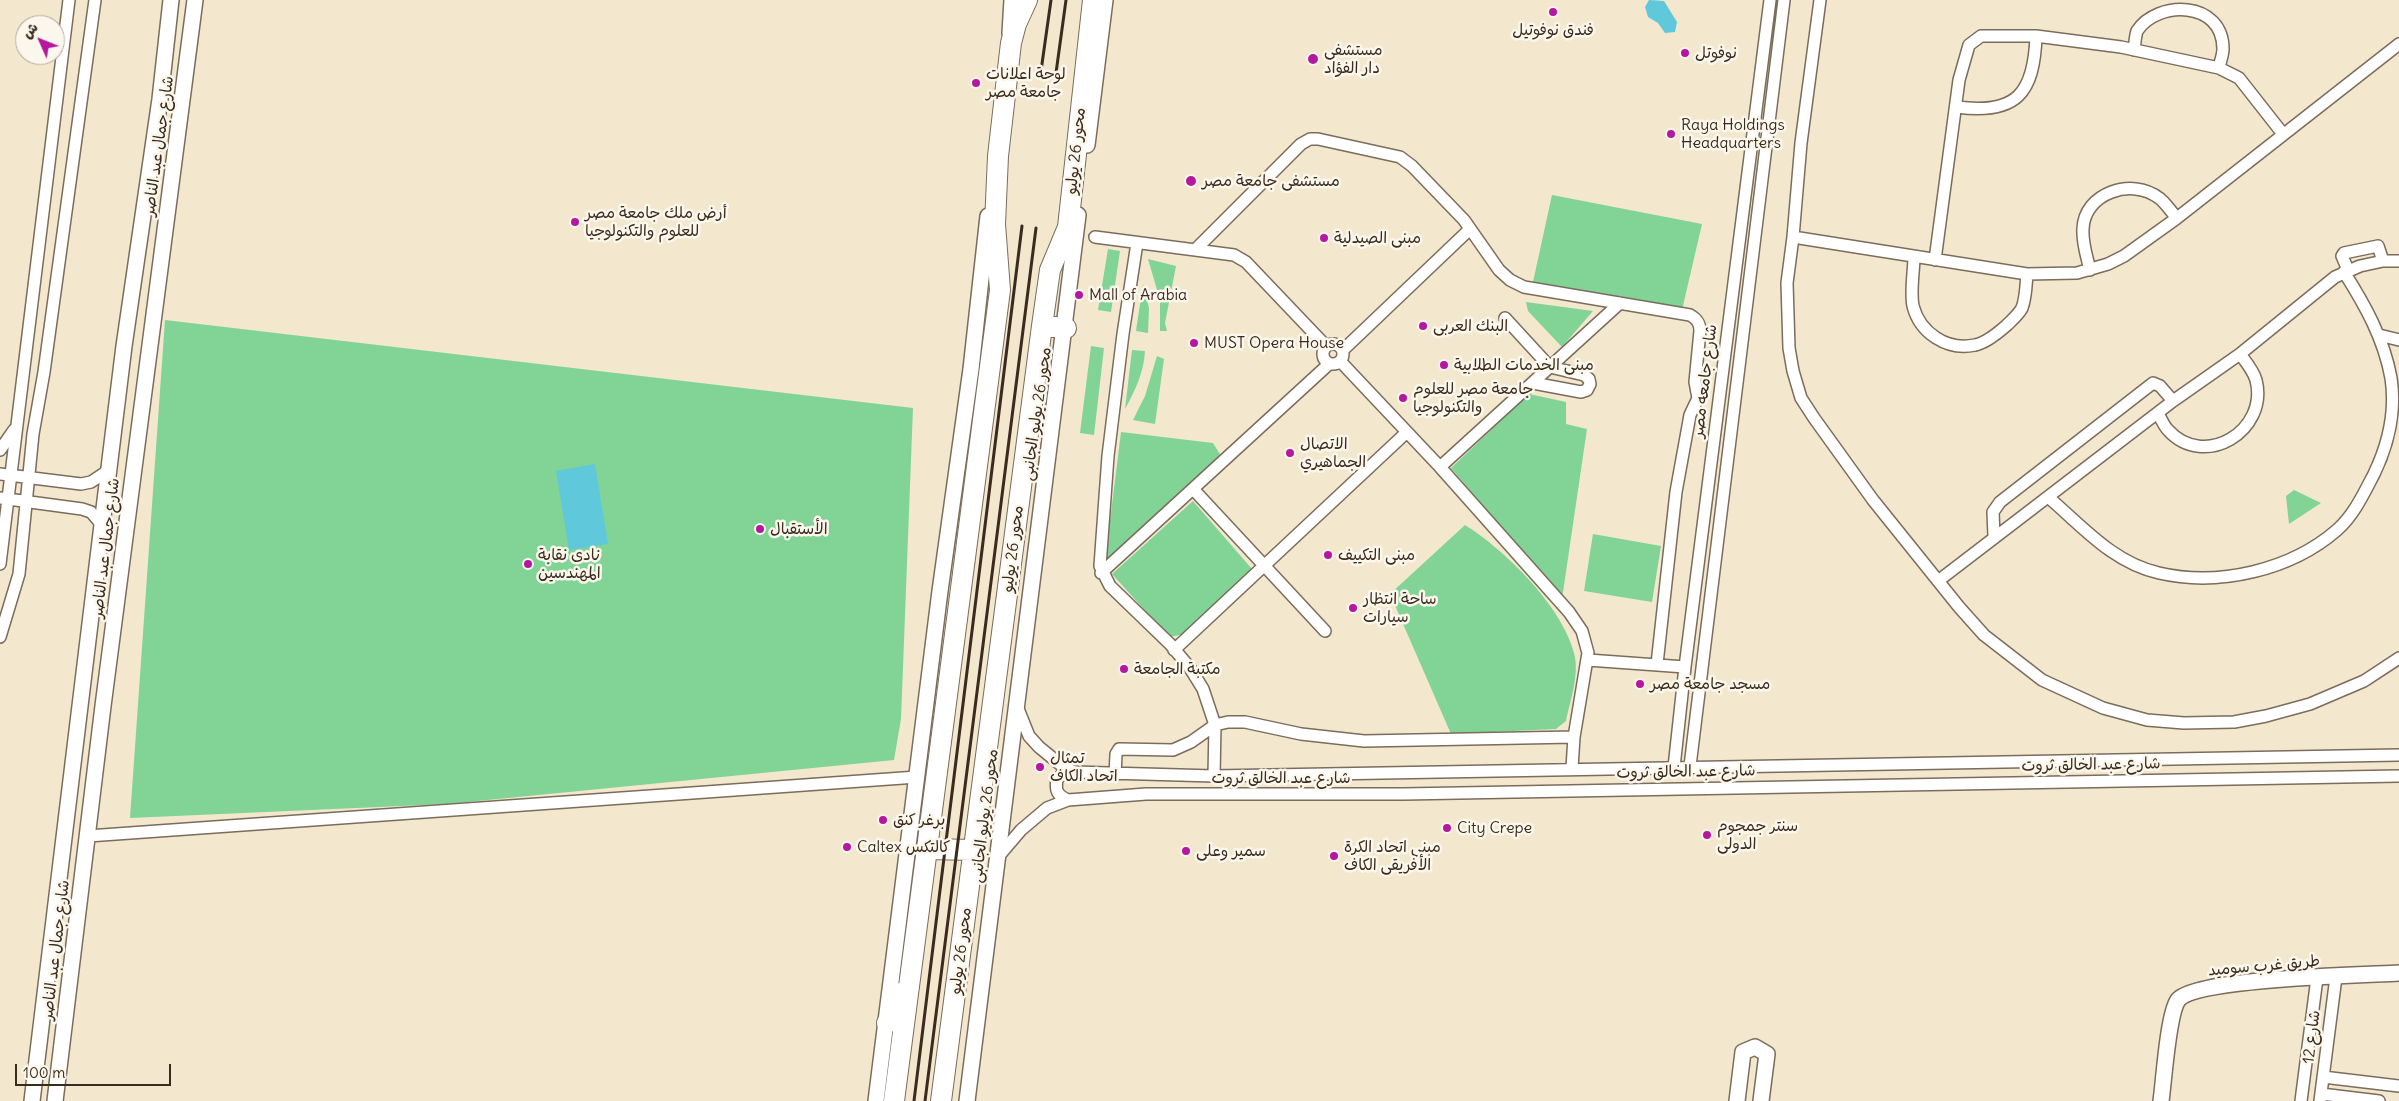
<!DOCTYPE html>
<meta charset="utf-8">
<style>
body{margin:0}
#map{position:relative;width:2399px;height:1101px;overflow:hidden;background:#f3e7ce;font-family:Delius,"Playpen Sans Arabic",sans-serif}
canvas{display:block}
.north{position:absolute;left:15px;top:15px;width:50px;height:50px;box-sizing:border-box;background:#fbf7ec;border:1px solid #aea59a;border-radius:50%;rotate:314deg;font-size:14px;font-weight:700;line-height:20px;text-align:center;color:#3b2a1e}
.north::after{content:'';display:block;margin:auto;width:18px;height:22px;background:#b5179e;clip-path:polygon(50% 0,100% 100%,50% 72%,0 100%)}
.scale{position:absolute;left:15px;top:1064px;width:156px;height:22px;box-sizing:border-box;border:2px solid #3b2a1e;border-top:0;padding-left:6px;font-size:15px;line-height:18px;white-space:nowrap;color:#3b2a1e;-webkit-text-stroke:4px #fbf7ec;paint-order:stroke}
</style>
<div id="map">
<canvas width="2399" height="1101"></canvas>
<div class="north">ش</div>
<div class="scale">100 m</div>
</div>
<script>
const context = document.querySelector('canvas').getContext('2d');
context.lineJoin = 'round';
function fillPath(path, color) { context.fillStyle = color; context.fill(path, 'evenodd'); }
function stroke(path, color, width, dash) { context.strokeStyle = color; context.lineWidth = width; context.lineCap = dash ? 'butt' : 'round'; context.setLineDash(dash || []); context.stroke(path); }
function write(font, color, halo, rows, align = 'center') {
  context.font = font + ' Delius,"Playpen Sans Arabic",sans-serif'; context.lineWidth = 5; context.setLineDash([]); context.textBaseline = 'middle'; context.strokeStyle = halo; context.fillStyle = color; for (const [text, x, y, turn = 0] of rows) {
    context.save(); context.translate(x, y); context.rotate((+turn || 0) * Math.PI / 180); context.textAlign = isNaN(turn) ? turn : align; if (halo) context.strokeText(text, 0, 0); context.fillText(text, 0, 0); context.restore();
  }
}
const green = new Path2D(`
 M1552 195 1702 224 1682 310 1533 282Z
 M1108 249 1120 251 1111 312 1098 310Z
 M1148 259 1176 266 1165 323 1167 331H1160V300Z
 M1143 284 1149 308 1148 333 1136 331Z
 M1526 302 1593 311 1562 347 1528 311Z
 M165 320 913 408 901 719 894 760 447 804 130 818Z
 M1091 346 1104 348 1094 435 1080 433Z
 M1132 350 1145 351C1144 372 1135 391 1125 409Z
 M1157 356 1164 359 1155 424 1133 420 1145 396Z
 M1529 394 1566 402V424L1587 429 1562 599 1451 468Z
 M1121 432 1213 443 1223 459 1108 564 1105 561Z
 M2294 490 2321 503 2289 524 2286 496Z
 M1193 501 1252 569 1185 634 1169 637 1112 574Z
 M1465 525C1505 550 1562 606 1574 653 1580 674 1570 701 1566 721L1556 729 1451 734 1390 594Z
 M1593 534 1661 546 1652 602 1584 591Z`);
const water = new Path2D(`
 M1649 0 1664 1 1677 22 1675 32 1665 33 1658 23 1648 17 1645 7Z
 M595 464 608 544 569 550 556 471Z`);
const street = new Path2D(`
 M1820 0 1801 143 1793 237 1787 283 1789 348 1793 371 1801 398 1814 418 1873 500 1959 607 1984 635 2042 680 2103 708 2147 720 2184 723 2234 722 2266 716 2310 704 2364 681 2399 658
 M2134 50C2135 44 2135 37 2137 31 2157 0 2223 0 2223 49 2223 55 2220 62 2219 68
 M1957 107C2017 115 2034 93 2036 36
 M1095 237 1234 255 1246 262 1326 346
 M1793 237 2027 274 2077 273 2108 264 2124 256 2177 218 2399 44
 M1137 243 1123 334 1108 456 1100 566 1110 586 1170 644 1190 668 1203 689 1215 725 1214 776
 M1196 249 1301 144 1310 139H1318L1400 157 1412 166 1464 220 1499 270 1510 280 1524 287 1690 315C1697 319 1700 323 1700 331L1695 382 1698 398 1690 415 1676 492 1657 664
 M1914 256C1914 271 1910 291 1913 306 1920 333 1947 351 1975 345 1986 343 1998 333 2007 325 2012 320 2019 314 2022 308 2026 298 2026 284 2027 274
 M1935 260 1959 80 1969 45 1981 36H2036L2121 47 2219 68 2239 78 2283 134
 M2090 270C2087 257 2082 243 2083 229 2084 193 2132 177 2159 198 2166 203 2171 212 2177 218
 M2348 270 2342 256 2344 253 2378 246 2383 261
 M1505 318 1550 367 1584 375 1589 379 1590 384 1587 390 1581 392 1533 383
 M2379 335 2399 340
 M1323 354a10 10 0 1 1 20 0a10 10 0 1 1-20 0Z
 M1343 350 1470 229
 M1340 361 1440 467 1569 612 1582 631 1588 653 1574 737 1572 768
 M2158 413C2161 419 2164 426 2168 430 2204 470 2269 431 2256 380 2253 370 2246 362 2240 354
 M0 450 14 430
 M1440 467 1620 303
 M0 474 81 484 91 482 109 470
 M1194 490 1325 631
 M2048 497C2082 526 2113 563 2159 573 2219 587 2291 570 2337 530 2354 515 2364 493 2374 474 2388 445 2396 411 2391 378 2384 339 2365 305 2344 272
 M0 498 82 509 91 512 102 525
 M1994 536 1993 512 2000 502 2153 383 2160 386 2173 401
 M0 564 69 0
 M1101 573 1329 364
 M1938 581 2173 401 2240 354 2335 277 2360 266 2383 261H2399
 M0 637 19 574 33 434 44 372 95 0
 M1174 650 1407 432
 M1588 660 1685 667
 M1017 706 1029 736 1039 747 1061 765 1074 772 1214 776 2399 755
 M1690 766 1784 0
 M1674 767 1685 667 1770 0
 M1115 775 1116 754 1119 749 1173 750 1191 742 1215 725 1228 722H1245L1301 734 1364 741 1574 737
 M1068 800C1057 795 1055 791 1057 779L1064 773 1074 772
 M88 836 917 777
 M998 857 1021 830 1047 808 1068 800 1146 794H1404L2399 776
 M2323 1077 2399 1086
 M2321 1094 2379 1101
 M2301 1101 2317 978
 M2320 1101 2336 977`);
const secondary = new Path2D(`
 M1010 33 1012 0
 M1087 145 1105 0
 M32 1101 102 525 124 346 160 99 171 0
 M55 1101 103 706 195 0
 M876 1101 940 591 971 369 988 216
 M967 1101 1078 215
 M1737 1101 1743 1052 1755 1047 1767 1054 1761 1101
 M2161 1101C2164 1080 2168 1014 2178 1000 2196 978 2363 975 2399 973`);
const highway = new Path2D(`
 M1042 326 1066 328
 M926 849 974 850
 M887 1023 903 992
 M894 1101 1000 290 995 224 998 156 1011 43 1016 24 1027 0
 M941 1101 1042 326 1050 270 1068 227 1093 0`);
const rail = new Path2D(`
 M1041 71 1051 0
 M1056 73 1066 0
 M914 1101 1022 226
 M925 1101 1036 228`);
const markers = [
 [1553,12,5,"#b5179e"],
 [1685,53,5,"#b5179e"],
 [1313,59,6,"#b5179e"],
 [976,83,5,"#b5179e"],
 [1671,134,5,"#b5179e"],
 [1191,181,6,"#b5179e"],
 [575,222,5,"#b5179e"],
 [1324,238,5,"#b5179e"],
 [1079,295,5,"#b5179e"],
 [1423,326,5,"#b5179e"],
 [1194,343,5,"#b5179e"],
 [1444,365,5,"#b5179e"],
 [1403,398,5,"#b5179e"],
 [1290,453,5,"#b5179e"],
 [760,529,5,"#b5179e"],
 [1328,555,5,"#b5179e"],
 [528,564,5,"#b5179e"],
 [1353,608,5,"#b5179e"],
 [1124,669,5,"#b5179e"],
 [1640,684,5,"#b5179e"],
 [1040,767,5,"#b5179e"],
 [883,820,5,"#b5179e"],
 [1447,828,5,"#b5179e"],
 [1707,835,5,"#b5179e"],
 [847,847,5,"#b5179e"],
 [1186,851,5,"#b5179e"],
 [1334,856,5,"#b5179e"]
];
const poiNames = [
 ["فندق نوفوتيل",1553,30,"center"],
 ["مستشفى",1324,50],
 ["دار الفؤاد",1324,68],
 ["نوفوتل",1695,53],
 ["لوحة اعلانات",986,74],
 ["جامعة مصر",986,92],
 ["Raya Holdings",1681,125],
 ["Headquarters",1681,143],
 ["مستشفى جامعة مصر",1202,181],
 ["أرض ملك جامعة مصر",585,213],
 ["للعلوم والتكنولوجيا",585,231],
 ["مبنى الصيدلية",1334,238],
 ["Mall of Arabia",1089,295],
 ["البنك العربى",1433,326],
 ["MUST Opera House",1204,343],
 ["مبنى الخدمات الطلابية",1454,365],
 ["جامعة مصر للعلوم",1413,389],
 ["والتكنولوجيا",1413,407],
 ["الاتصال",1300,444],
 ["الجماهيري",1300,462],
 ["الأستقبال",770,529],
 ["نادى نقابة",538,555],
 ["المهندسين",538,573],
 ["مبنى التكييف",1338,555],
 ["ساحة انتظار",1363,599],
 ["سيارات",1363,617],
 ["مكتبة الجامعة",1134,669],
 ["مسجد جامعة مصر",1650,684],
 ["تمثال",1050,758],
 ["اتحاد الكاف",1050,776],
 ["برغر كنق",893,820],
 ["سنتر جمجوم",1717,826],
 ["الدولى",1717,844],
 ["City Crepe",1457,828],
 ["Caltex كالتكس",857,847],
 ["مبنى اتحاد الكرة",1344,847],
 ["الأفريقى الكاف",1344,865],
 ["سمير وعلى",1196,851]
];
const streetNames = [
 ["شارع جمال عبد الناصر",159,146,-82],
 ["محور 26 يوليو",1076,151,-84],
 ["شارع جامعه مصر",1705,381,-83],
 ["محور 26 يوليو الجانبى",1037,414,-82],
 ["شارع جمال عبد الناصر",106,548,-83],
 ["محور 26 يوليو",1013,549,-83],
 ["شارع عبد الخالق ثروت",2091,765,-1],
 ["شارع عبد الخالق ثروت",1686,772,-1],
 ["شارع عبد الخالق ثروت",1281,778],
 ["محور 26 يوليو الجانبى",985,816,-83],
 ["شارع جمال عبد الناصر",56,950,-83],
 ["محور 26 يوليو",961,951,-83],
 ["طريق غرب سوميد",2264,966,-5],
 ["شارع 12",2312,1037,-83]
];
fillPath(green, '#81d496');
fillPath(water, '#5fc8db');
stroke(street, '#7b6c5c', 14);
stroke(secondary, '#7b6c5c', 18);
stroke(highway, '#7b6c5c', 22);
stroke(street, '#fff', 11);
stroke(secondary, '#fff', 15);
stroke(highway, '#fff', 20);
stroke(rail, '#3b2a1e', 3);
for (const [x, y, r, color] of markers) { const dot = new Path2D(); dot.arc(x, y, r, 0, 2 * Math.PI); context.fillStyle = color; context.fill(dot); stroke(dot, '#fbf7ec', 2); }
write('16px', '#3b2a1e', '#fbf7ec', poiNames, 'left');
write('16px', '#3b2a1e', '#fbf7ec', streetNames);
</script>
